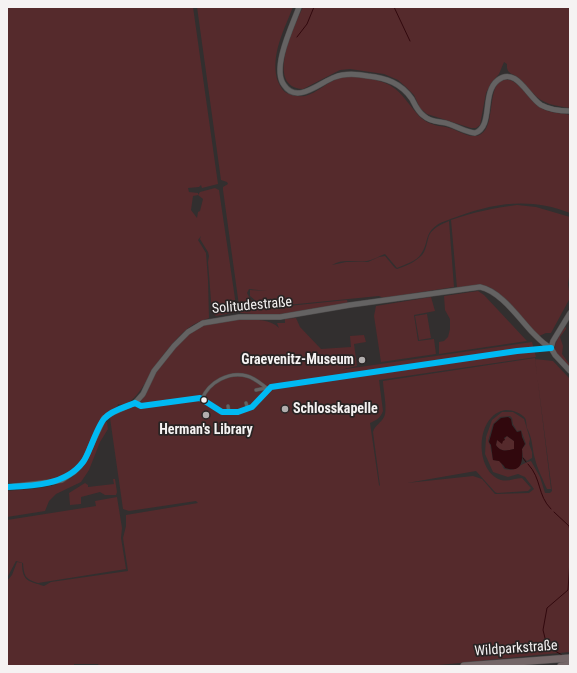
<!DOCTYPE html>
<meta charset="utf-8">
<style>
body{margin:0}
#map{position:relative;width:577px;height:673px;overflow:hidden;background:#322f2f;font-family:"Roboto Condensed",sans-serif}
canvas{display:block}
.frame{position:absolute;inset:0;border:8px solid #f5f2f2;pointer-events:none}
</style>
<div id="map">
<canvas width="577" height="673"></canvas>
<div class="frame"></div>
</div>
<script>
const context = document.querySelector('canvas').getContext('2d');
context.lineJoin = 'round';
function fillPath(path, color) { context.fillStyle = color; context.fill(path, 'evenodd'); }
function stroke(path, color, width, dash) { context.strokeStyle = color; context.lineWidth = width; context.lineCap = dash ? 'butt' : 'round'; context.setLineDash(dash || []); context.stroke(path); }
function write(font, color, halo, rows, align = 'center') {
  context.font = font + ' "Roboto Condensed",sans-serif'; context.lineWidth = 3.5; context.setLineDash([]); context.textBaseline = 'middle'; context.strokeStyle = halo; context.fillStyle = color; for (const [text, x, y, turn = 0] of rows) {
    context.save(); context.translate(x, y); context.rotate((+turn || 0) * Math.PI / 180); context.textAlign = isNaN(turn) ? turn : align; if (halo) context.strokeText(text, 0, 0); context.fillText(text, 0, 0); context.restore();
  }
}
const green = new Path2D(`
 M7 7H193L218 184 202 188 201 185 199 187 188 188 189 192 198 193V195L193 196 191 210 197 218 198 212 200 211 203 199 198 195 200 192 215 188 219 190 237 312 216 316 212 313 208 262 209 256 208 252 200 239 201 236 198 240 206 253 208 280 209 318C201 321 192 324 185 331 177 337 160 358 155 367 146 380 139 398 124 405L118 404 117 407C112 411 106 413 102 418 87 439 89 469 59 478 45 483 28 482 13 483H7Z
 M197 7H293C284 30 271 54 277 79 279 84 281 89 285 92 291 96 298 97 305 96 317 93 326 83 337 79 350 74 373 78 385 83 401 89 409 106 421 118 424 120 428 123 432 124 436 126 442 126 446 127 455 129 464 135 472 136 502 139 481 76 509 80 520 82 530 102 541 108 550 113 560 113 570 115V213C532 198 497 202 459 216 452 219 443 221 437 225 424 234 429 243 421 254 417 261 404 265 397 268L385 254C379 256 373 260 367 261 354 263 344 258 332 265L346 262H368L379 257 385 256 395 268 397 269C406 266 420 260 424 252 426 248 427 243 428 239 430 229 440 225 449 221L454 287 383 298 379 296 287 305 256 301 250 296V290L267 291 249 289 247 293 250 299 255 302 288 306 347 300 348 304 290 313 269 315 240 313 223 190V187L228 184 227 182 221 180Z
 M303 7H570V108C556 106 542 104 533 93 528 89 525 83 520 79 514 73 506 75 507 64L504 62 499 74 491 83 486 93 480 125 476 128H471L427 114 420 108 414 95 406 87 398 80 384 74 350 69 340 70 303 89C264 87 295 25 303 7Z
 M517 205 536 207 570 217V271L568 284 570 298 551 333H546L539 336 496 291C484 282 471 286 457 288L451 220C474 212 493 208 517 205Z
 M478 291 484 295 527 341 439 354V342L444 341 448 337 450 329V319L445 310 444 296Z
 M431 297 435 311 414 315 418 341 434 339 436 354 381 362 374 316 376 306Z
 M427 314 431 338 419 340 415 316Z
 M296 318 300 327 321 349 351 347 350 336 364 335 366 342 354 344 357 366 339 370 532 342 536 357 379 380 383 411C380 419 376 420 370 423L379 485 380 486 373 432C375 425 381 423 384 417 388 410 383 389 383 381L535 358 551 489H547L545 485C542 477 537 468 535 459 532 449 533 441 528 430 526 427 527 422 525 418 521 413 513 410 506 410 475 414 474 471 501 480 509 482 514 478 522 478L531 488 528 491 497 493 495 492 476 471 407 483 473 476 482 479 495 494 529 493 534 489 525 477 518 474 508 477 493 472 485 454 486 437 492 420 502 412H513L524 419 530 439 529 444 532 452V458L527 461 523 457 522 449 526 444 521 430 517 431 513 424 512 418 510 416 500 417 493 424 488 441 490 445 493 460 500 461 504 469C518 472 518 464 531 461L540 477 545 493H550L552 491 535 359 553 361 570 379V652C523 656 475 662 427 666H99L98 664H74V666H7V581L12 575 17 562 22 563C22 582 29 581 44 586L51 582 128 571 123 538 126 526V515L198 503 196 501 129 511 123 509 110 418V416C120 411 132 409 140 402 145 397 148 386 152 380 160 365 180 338 195 329 203 323 234 318 245 319 257 320 270 319 279 328L277 323H285V319Z
 M566 327V329L560 337 563 346 562 354 570 365V368C553 350 550 351 564 328Z
 M105 422H107L108 429 100 442 89 470 81 482 56 494 49 501 45 511 7 517V491C27 489 61 489 76 474 90 461 97 439 105 422Z
 M507 436 514 441V449C507 451 500 452 496 445L497 440 503 441Z
 M113 479H115L117 492 116 495H105L100 492 81 497V504L70 505 69 493 85 483 88 485V487L114 484Z
 M117 497 122 528 121 538 126 569 38 583C25 579 24 576 23 563L16 561 7 578V520L96 506 95 501Z`);
const water = new Path2D(`
 M508 417 511 419 512 425 517 432 521 431 522 437 525 444 522 449C523 463 521 473 505 468L504 466 499 461 493 460 491 445 489 442 494 424 501 418ZM507 436 514 441V449C507 451 500 452 496 445L497 440 502 444 503 441 505 440 504 438Z`);
const stream = new Path2D(`
 M394 7 410 41
 M297 37 307 24 314 7
 M523 458 526 462
 M528 464C542 479 537 495 551 509
 M554 512 569 526 570 531
 M562 655 550 648 546 642 543 630 547 608 568 590 570 560`);
const pedestrian = new Path2D(`
 M256 390 266 388
 M202 399C209 382 229 371 247 376 255 378 261 384 268 389
 M246 403 248 409
 M228 406 229 413`);
const tertiary = new Path2D(`
 M299 7C293 24 271 68 284 85 297 105 320 82 335 77 345 73 357 74 368 76 386 78 401 83 412 99 415 105 418 112 424 116 431 123 441 121 449 124 458 127 466 132 475 133 494 126 481 93 498 80 516 66 528 97 541 105 550 110 560 111 570 111
 M551 348 553 341 570 313
 M551 348 555 355 570 371
 M7 487 51 482 62 480 74 472 84 461 104 418 114 412 135 403 143 394 154 371 174 346 188 332 203 323 239 317H280L350 305 480 287C500 291 518 317 532 332 538 338 543 344 551 348`);
const trunk = new Path2D(`
 M464 666 570 658
 M561 666 570 665`);
const bus1 = new Path2D(`
 M135 403 141 406 200 398 222 412H238L252 407 271 387 517 351 551 348
 M7 487C33 486 66 485 83 462 86 458 88 453 90 448 93 441 100 422 105 418 112 410 126 407 135 403`);
const markers = [
 [362,360,4,"#b1aeae"],
 [204,400,3.5,"#f5f2f2"],
 [285,409,4,"#b1aeae"],
 [206,415,4,"#b1aeae"]
];
const streetNames = [
 ["Solitudestraße",252,306,-5],
 ["Wildparkstraße",516,649,-4]
];
const poiNames = [
 ["Graevenitz-Museum",354,360],
 ["Schlosskapelle",293,409,"left"],
 ["Herman's Library",206,430,"center"]
];
fillPath(green, '#552a2c');
fillPath(water, '#31080d');
stroke(stream, '#31080d', 1);
stroke(pedestrian, '#4e4c4c', 4);
stroke(tertiary, '#4e4c4c', 6);
stroke(trunk, '#4e4c4c', 8);
stroke(pedestrian, '#646262', 3);
stroke(tertiary, '#646262', 5);
stroke(trunk, '#746667', 7);
stroke(bus1, '#00b9f2', 6);
for (const [x, y, r, color] of markers) { const dot = new Path2D(); dot.arc(x, y, r, 0, 2 * Math.PI); context.fillStyle = color; context.fill(dot); stroke(dot, '#292424', 1.5); }
write('14px', '#f5f2f2', '#292424', streetNames);
write('bold 14px', '#f5f2f2', '#292424', poiNames, 'right');
</script>
